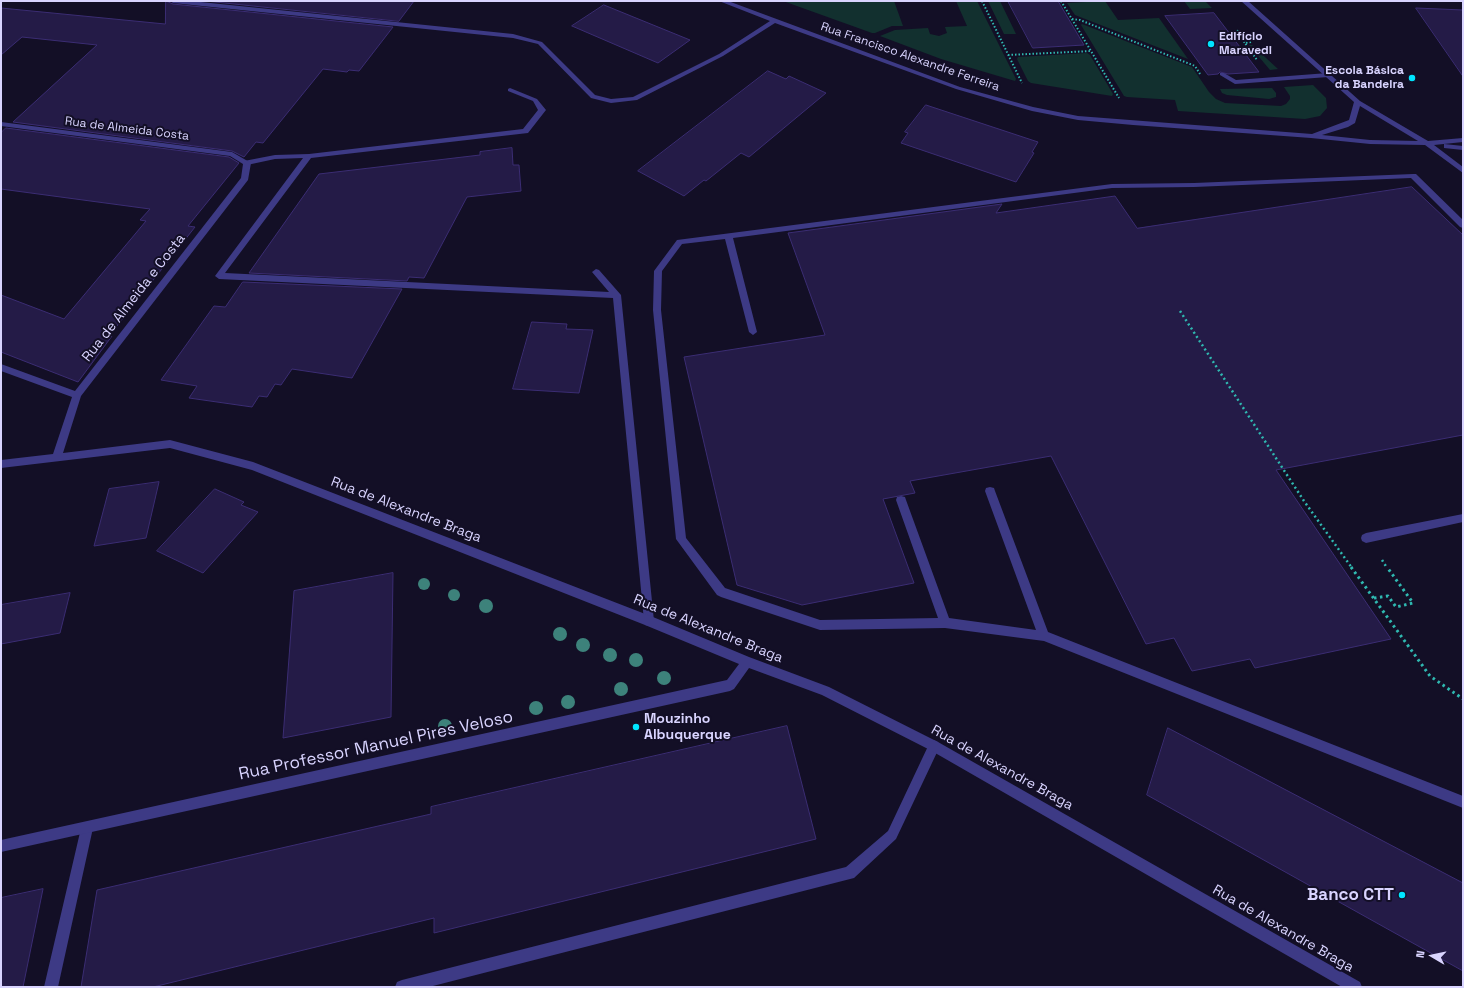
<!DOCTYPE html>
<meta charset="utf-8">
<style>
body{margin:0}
#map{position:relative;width:1464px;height:988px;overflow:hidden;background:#130f26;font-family:"Space Grotesk",sans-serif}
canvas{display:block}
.frame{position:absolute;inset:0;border:2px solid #d9d4ff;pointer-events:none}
.north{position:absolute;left:1412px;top:936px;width:40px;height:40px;-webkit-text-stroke:3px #130f26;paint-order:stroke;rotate:279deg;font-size:11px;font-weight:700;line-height:16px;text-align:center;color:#d9d4ff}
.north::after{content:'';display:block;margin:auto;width:14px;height:18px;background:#d9d4ff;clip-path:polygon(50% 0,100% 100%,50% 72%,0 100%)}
</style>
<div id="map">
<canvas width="1464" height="988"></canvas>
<div class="frame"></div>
<div class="north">N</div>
</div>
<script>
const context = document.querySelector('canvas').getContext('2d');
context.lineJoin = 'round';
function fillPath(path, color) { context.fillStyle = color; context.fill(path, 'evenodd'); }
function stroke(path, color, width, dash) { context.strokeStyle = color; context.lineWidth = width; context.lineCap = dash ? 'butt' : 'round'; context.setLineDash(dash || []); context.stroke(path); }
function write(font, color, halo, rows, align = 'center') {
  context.font = font + ' "Space Grotesk",sans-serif'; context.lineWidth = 4; context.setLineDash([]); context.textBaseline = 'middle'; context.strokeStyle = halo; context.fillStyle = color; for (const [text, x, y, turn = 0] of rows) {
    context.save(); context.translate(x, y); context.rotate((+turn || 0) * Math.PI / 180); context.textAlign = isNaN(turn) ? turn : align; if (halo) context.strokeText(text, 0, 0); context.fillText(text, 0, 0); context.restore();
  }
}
const green = new Path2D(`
 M783 1H894L903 26H892L875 33H872Z
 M956 1H977L1016 79 1015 81 941 59 880 36 895 30 928 28 930 34 939 36 947 33 945 27 967 26Z
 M988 1H1000L1016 34H1004Z
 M1105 1 1118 20 1159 18 1188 59 1075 15 1067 3Z
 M1184 1H1205L1212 8 1190 9Z
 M1082 24 1192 67 1209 92 1216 99 1225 103 1281 106 1286 104 1290 99V96L1284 87 1313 85 1326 98 1327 108 1320 116 1305 119 1178 111 1175 100 1127 97 1124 96 1081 25Z
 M1249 45H1252L1278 69 1270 70Z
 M1087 53 1090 55 1113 94 1112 96 1031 83 1028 81 1017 59 1018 57Z
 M1272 88 1276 93V97L1269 99 1227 95 1222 93 1220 89Z`);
const building = new Path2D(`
 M166 1 173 4 393 27 359 71 349 70 347 72 323 69 263 143 256 142 244 157 232 151 13 122 97 45 22 37 1 55V8L165 24Z
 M206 1H414L399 21Z
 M1008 1H1058L1084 45 1033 48Z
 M604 5 690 40 658 63 572 26Z
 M1416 8 1463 10V76Z
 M1214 13 1259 72 1228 74 1220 72 1218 74 1208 75 1165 16Z
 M768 71 786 79 789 76 826 93 749 157 741 153 706 181 704 180 684 196 638 171Z
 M926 105 1038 142 1032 152 1034 153 1016 182 901 143 908 133 905 132Z
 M6 128 229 157 239 163 188 226 195 227 109 336H112L78 382 1 352V295L64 319 146 221 140 220 150 209 1 189V133Z
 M512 148 513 165H519L521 191 467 197 424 278 409 277 407 281 249 273 319 174 480 155V152Z
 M1412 187 1463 235V435L1276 470 1391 639 1255 668 1250 659 1192 671 1174 638 1146 644 1051 456 910 481 915 493 883 499 914 583 802 605 737 585 684 357 825 335 788 233 1002 204 996 213 1115 196 1137 228Z
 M243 282 402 289 352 378 292 369 281 385 275 384 267 397 259 396 252 407 189 398 197 386 161 380 214 306 225 307Z
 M532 322 567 324 566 329 593 330 579 393 513 389Z
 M159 482 146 538 94 546 109 489Z
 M215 489 244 502 241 505 258 512 203 573 157 551Z
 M393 573 391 717 283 738 294 591Z
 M70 593 60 633 1 644V605Z
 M787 726 816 839 434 933V918L153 987H81L97 890 431 814V807Z
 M1168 728 1463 883V971L1147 795Z
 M43 889 23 987H1V898Z`);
const pathFar2 = new Path2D(`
 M982 1 1022 83
 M1061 1 1119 98
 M1072 19 1080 20 1195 66 1200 74
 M1238 30 1237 33 1245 43
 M1251 42 1245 43 1257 60
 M1008 55 1091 51`);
const pathFar1 = new Path2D(`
 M1180 311 1304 501 1352 568
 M1382 560 1387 568`);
const path = new Path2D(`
 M1351 567 1430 676 1463 699
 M1374 598 1388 596 1396 607 1413 603 1387 567`);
const lane = new Path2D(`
 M1220 73H1224L1236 80 1328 73 1331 75 1328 77 1235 84 1220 75Z
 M510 88 537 99 546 110 528 133 311 158 225 273 609 292 592 272 596 269 599 270 621 295 654 621 653 625 649 626 645 625 644 621 613 298 219 279 215 276 303 158 275 159 247 165H244V161L275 155 309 154 523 129 538 110 533 101 508 91V89Z
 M1413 174H1416L1463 220V228L1460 227 1411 178 1194 187 1112 188 733 238 757 332 753 335 749 332 725 239 682 244 662 271 661 310 686 538 725 588 820 620 938 618 896 500 897 497 901 496 905 497 906 500 949 618 1036 630 985 491 986 488 990 487 994 488 995 491 1048 632 1463 796V808L1044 641 945 628 820 630 721 597 717 595 676 539 653 310 654 271 677 240 1112 184 1194 183Z
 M1463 514V522L1366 543 1362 541 1361 538 1362 535 1366 533Z
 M934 740 938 742 940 746 896 839 854 878 429 987H395L397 982 402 980 846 867 888 831 930 742Z
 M87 822 91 824 93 828 58 987H44L81 828 83 824Z`);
const street = new Path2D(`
 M170 1H191L513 34 542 42 595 95 611 99 633 97 719 54 770 21 719 1H728L960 87 1033 107 1078 116 1312 134 1349 120 1354 102 1241 1H1248L1360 101 1428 141 1463 138V142L1434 145 1463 167V173L1425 145 1370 144 1311 138 1133 125 1078 120 1032 111 956 89 775 23 723 56 637 100 611 103 591 98 538 44 513 38 173 3ZM1360 106 1418 141 1370 140 1322 135 1348 127 1355 123Z
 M1 122 232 152 251 163 248 180 81 396 63 453 170 440 253 462 653 617 749 657 829 687 938 742 1360 982 1362 987H1342L930 750 822 695 749 668 734 689 730 691 1 852V840L727 680 739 664 645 625 252 470 170 448 1 468V460L53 454 72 397 1 371V364L75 391 241 178 243 164 230 156 1 126Z
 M1444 144 1463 146V150L1444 148Z`);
const trees = [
 [424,584,6],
 [454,595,6],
 [486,606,7],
 [560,634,7],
 [583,645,7],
 [610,655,7],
 [636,660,7],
 [664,678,7],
 [621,689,7],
 [568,702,7],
 [536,708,7],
 [445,726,7]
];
const markers = [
 [1211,44,4,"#00e5ff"],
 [1412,78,4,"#00e5ff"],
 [636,727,4,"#00e5ff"],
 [1402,895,4,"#00e5ff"]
];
const farPoinames = [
 ["Edifício",1219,37],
 ["Maravedi",1219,51],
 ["Escola Básica",1404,71,"right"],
 ["da Bandeira",1404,85,"right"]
];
const farStreetnames = [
 ["Rua Francisco Alexandre Ferreira",910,57,19],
 ["Rua de Almeida Costa",127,129,7]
];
const streetNames = [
 ["Rua de Almeida e Costa",134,298,-52],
 ["Rua de Alexandre Braga",406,510,21],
 ["Rua de Alexandre Braga",708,629,22],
 ["Rua de Alexandre Braga",1002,768,29],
 ["Rua de Alexandre Braga",1283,929,30]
];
const poiNames = [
 ["Mouzinho",644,719],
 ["Albuquerque",644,735]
];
const nearStreetnames = [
 ["Rua Professor Manuel Pires Veloso",376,746,-12]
];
const nearPoinames = [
 ["Banco CTT",1394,895]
];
fillPath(green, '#12302f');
fillPath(building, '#241b47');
stroke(building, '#3b2d73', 1);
stroke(pathFar2, '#2fb8b0', 2, [1.5, 2]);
stroke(pathFar1, '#2fb8b0', 2.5, [2, 3]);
stroke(path, '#2fb8b0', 3, [2.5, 3.5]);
fillPath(lane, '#3d3a85');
fillPath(street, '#3d3a85');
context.fillStyle = '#3d827b';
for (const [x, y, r] of trees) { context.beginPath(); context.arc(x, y, r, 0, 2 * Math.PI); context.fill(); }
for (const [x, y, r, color] of markers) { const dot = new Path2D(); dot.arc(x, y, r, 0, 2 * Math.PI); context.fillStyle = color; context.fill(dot); stroke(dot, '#130f26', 1.5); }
write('bold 12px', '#d9d4ff', '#130f26', farPoinames, 'left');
write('12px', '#d9d4ff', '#130f26', farStreetnames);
write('14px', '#d9d4ff', '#130f26', streetNames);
write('bold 14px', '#d9d4ff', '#130f26', poiNames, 'left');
write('17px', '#d9d4ff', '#130f26', nearStreetnames);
write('bold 17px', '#d9d4ff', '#130f26', nearPoinames, 'right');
</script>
